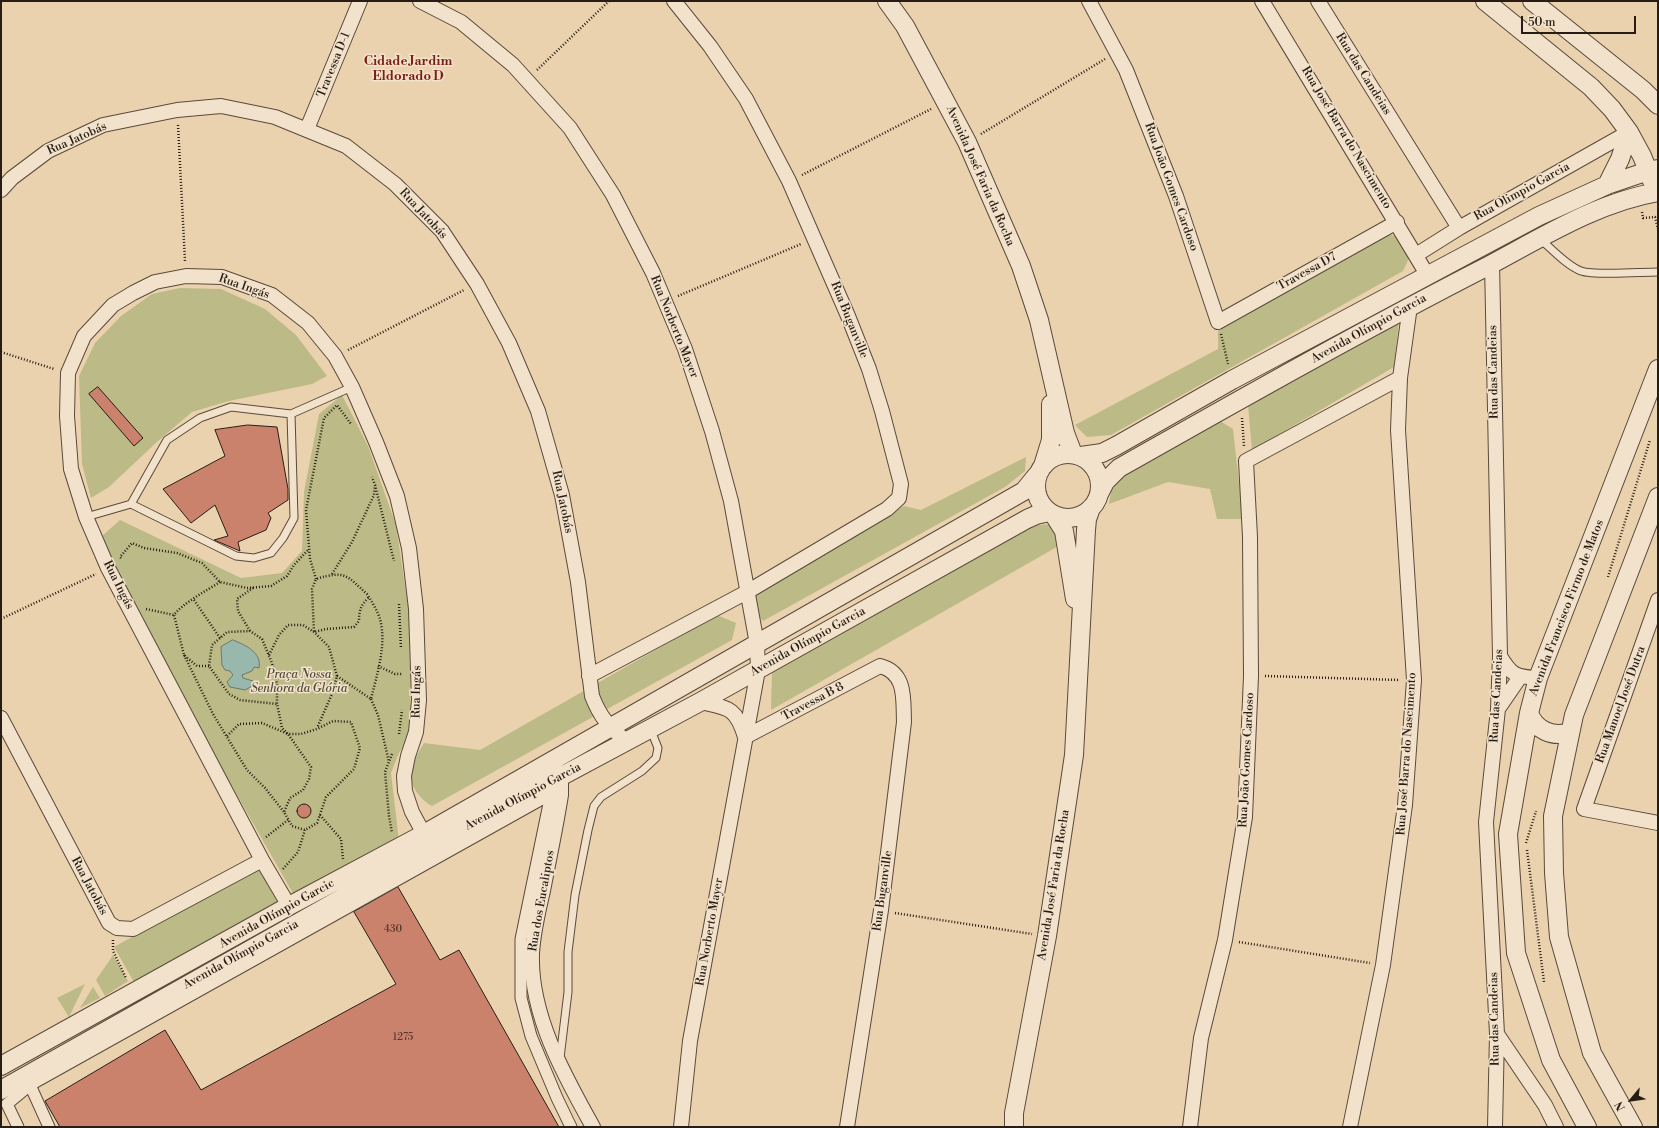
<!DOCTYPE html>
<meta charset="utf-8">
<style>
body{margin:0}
#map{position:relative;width:1659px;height:1128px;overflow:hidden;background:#ebd2af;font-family:"Libre Bodoni",serif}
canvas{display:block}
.frame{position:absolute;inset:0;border:2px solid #281d14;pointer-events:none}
.north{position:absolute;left:1611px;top:1080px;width:40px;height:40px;-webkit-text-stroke:3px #f2e2cb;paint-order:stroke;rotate:241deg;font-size:11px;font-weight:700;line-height:16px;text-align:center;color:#281d14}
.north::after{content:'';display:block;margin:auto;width:14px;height:18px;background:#281d14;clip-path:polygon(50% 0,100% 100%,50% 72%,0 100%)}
.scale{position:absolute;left:1521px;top:16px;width:115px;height:18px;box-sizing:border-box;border:2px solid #281d14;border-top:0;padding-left:5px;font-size:12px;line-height:14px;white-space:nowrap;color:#281d14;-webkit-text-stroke:3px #f2e2cb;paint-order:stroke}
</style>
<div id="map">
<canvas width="1659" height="1128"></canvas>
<div class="frame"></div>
<div class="north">N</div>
<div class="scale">50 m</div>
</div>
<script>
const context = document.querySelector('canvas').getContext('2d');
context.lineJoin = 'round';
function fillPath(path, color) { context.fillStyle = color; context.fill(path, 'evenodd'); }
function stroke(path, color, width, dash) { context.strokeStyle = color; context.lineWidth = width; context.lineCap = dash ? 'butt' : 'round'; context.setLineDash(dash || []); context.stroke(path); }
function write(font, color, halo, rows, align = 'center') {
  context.font = font + ' "Libre Bodoni",serif'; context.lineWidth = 3; context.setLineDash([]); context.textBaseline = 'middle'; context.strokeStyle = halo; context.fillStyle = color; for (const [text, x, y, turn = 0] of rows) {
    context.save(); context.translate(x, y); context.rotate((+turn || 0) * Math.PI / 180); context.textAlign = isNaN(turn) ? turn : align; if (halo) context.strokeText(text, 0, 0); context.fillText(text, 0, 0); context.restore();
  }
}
const green = new Path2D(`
 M1384 234 1398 236 1409 258 1403 271 1111 435 1087 437 1075 425 1218 349V330Z
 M180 288 221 289 265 309 296 335 327 376 312 384 229 401 192 412 158 441 109 487 91 498 82 464 79 376 95 343 121 316 152 294Z
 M1399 320 1394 367 1252 450 1248 405Z
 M342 395 368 446 396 525 409 612 411 734 399 753 391 773 399 841 295 897 172 681 102 548V536L120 520 241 578 282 573 302 551 304 492 319 414Z
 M1220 421 1233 429 1243 519H1217L1210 489 1168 482 1109 504 1111 491 1124 473Z
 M1026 457 1025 471 1005 487 763 621 754 611V593L904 506 921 510Z
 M1050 524 1062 544 771 710 772 672 1027 526Z
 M717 615 736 623 732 640 432 806C421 800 410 787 411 773 411 763 419 752 424 743L480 750Z
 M258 867 280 907 135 984 114 947Z
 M113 955 128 981 105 996 96 980Z
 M85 984 69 1017 57 998Z
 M93 987 100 998 80 1008Z`);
const water = new Path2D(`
 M233 640C245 645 262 652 259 668L254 667 252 671 242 675 243 678 253 681 254 685 245 690 230 687 227 682 233 675 230 671 225 670 222 665 221 647Z`);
const building = new Path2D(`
 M98 387 143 438 134 446 89 394Z
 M248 425 277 427 288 489V500L268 513 271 518 266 530 238 542 240 551 214 540 228 536 215 505 191 523 163 489 225 456 215 430Z
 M297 811a7 7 0 1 1 14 0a7 7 0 1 1-14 0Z
 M398 887 440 960 459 950 559 1127H60L45 1101 165 1030 201 1090 396 984 354 912Z`);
const path = new Path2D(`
 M537 70 609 1
 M178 125 185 261
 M981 134 1105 59
 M802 175 931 109
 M1642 212 1643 218 1655 217 1658 229
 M678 296 801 244
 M1221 334 1228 364
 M348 350 464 290
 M1 352 54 369
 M1242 418 1244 446
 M375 485 394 561
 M121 558 120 557 132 543 144 548 177 553 202 563 220 582 247 588 271 586 287 576 294 565 309 549
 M332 574 352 542 374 495 375 485 372 477
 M1608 577 1650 440
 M316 579 310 559 306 510 324 418 337 405 351 424
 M194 600 220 638
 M399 604 401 649
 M146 609 174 615
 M1 619 96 574
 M250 631 238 611 237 599 253 588
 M184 655 213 714 247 770 265 788 284 812
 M269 655 279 635 288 625H303L314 632 329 647 337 676 332 694 317 728
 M209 666H197L184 655 174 615C183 603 206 591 220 582
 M378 666 395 674H402
 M337 676 371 699C377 674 387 645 380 619 378 612 373 604 369 597L368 595C346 575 346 570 316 579L312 589 314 632 326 629 354 627 359 621C359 610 361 605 369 597
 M1265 676 1400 680
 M371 699 378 715 389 762
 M399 734 402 710
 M227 736 239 724 262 723 288 734 311 767 309 779 303 790 290 798 284 812 292 826 305 830 317 823 326 797 354 769 360 748 351 722 333 721 317 729 301 734H288L282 728 277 704V684L272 663 262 639 250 631 227 632 212 645 209 666 229 694 240 700 277 704
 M392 754 385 772 389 816 392 833
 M320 815 341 839 343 859
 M266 837 288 820
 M1526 843 1536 811
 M1527 850 1544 982
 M283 869 298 852 305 830
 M895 913 1032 934
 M113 940V951L126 978
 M1239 942 1370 963`);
const service = new Path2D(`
 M1540 239C1551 248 1567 266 1581 271 1595 276 1641 272 1658 272
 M131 504 236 556 254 558 271 553 283 538 294 518 291 414
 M86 517 131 504 167 440 200 418 231 407 291 414 352 387
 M560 1058 568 992V952L575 895 588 830 594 806 601 797 642 771 656 758 658 748 650 728`);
const pedestrian = new Path2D(`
 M30 1085 49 1127
 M18 1127 7 1104 30 1085 551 794 521 939V998L531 1036 557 1098 571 1127`);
const minor = new Path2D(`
 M420 1 461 22 513 65 570 128 613 195 653 273 685 349 712 431 731 501 757 644 758 670 690 1041 681 1127
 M1089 1 1126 70 1176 196 1218 322 1397 222
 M1262 1 1428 276
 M1318 1 1459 228
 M307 129 360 1
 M1 190 12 178 48 151 103 125 177 110 221 106 275 117 346 146 395 184 442 231 477 284 509 343 538 411 562 495 578 582 592 696C600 717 609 727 626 741
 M1416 255 1459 228 1629 132
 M1492 263 1500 656 1498 709 1486 822 1497 1034 1495 1127
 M1658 600 1584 809 1658 823
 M1500 656C1511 675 1516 677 1538 678
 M589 676 747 592 887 509 899 498 901 484 882 411 869 369 848 316 789 181 746 99 710 46 674 1
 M700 702C728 708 736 707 745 737
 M1498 709 1520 677
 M1 718 109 923 117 928 133 929 262 860
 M745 737 880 666C907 673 903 700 904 722L881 910 847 1127
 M557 770 561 777V795C556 827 549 859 543 891 538 912 533 933 532 954 530 1015 564 1075 593 1127
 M289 906 262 860 108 568 86 517 71 469 67 416 68 373 84 336 113 305 133 293 155 282 186 276 222 277 272 295 308 323 335 356 352 387 376 442 397 496 409 548 416 609 419 700 416 732 408 756 404 776 405 791 412 812 424 834
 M1497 1034 1545 1105 1556 1127
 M1190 1127 1201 1038 1225 940 1245 817 1251 676 1250 537 1246 461 1400 378
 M1350 1127 1383 965 1405 805 1414 680 1398 430 1400 378 1410 306`);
const tertiary = new Path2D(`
 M887 1 905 26 967 142 1021 266 1039 320 1065 433 1073 454
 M1485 1 1591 87 1612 109 1629 132 1642 156 1652 181
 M1532 1 1643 90 1658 105
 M1607 185 1620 159 1629 132
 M1036 486a32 32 0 1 1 64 0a32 32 0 1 1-64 0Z
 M1081 456 1102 453 1116 446 1232 380 1539 216 1607 185 1648 171 1658 169
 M1043 466 1051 440V404
 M1099 494 1105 482 1119 468C1241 399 1363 330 1488 266 1541 238 1598 202 1658 192
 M1054 515 1064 531 1075 599
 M1529 713C1535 730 1553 738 1570 732
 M1 1066 289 906 424 834 1024 491 1037 475
 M1 1090 502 808 700 702 1027 519 1036 515 1049 512
 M1014 1127V1113L1047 936 1074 755 1086 530 1087 519 1091 508
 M1587 1127 1551 1060 1516 953 1508 834 1529 713 1538 678 1658 369
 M1633 1127 1592 1053 1559 937 1554 873 1553 816 1574 715 1658 497`);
const numberNames = [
 ["430",393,930],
 ["1275",403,1038]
];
const streetNames = [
 ["Travessa D-1",334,65,-68],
 ["Rua das Candeias",1363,74,58],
 ["Rua José Barra do Nascimento",1346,138,59],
 ["Rua Jatobás",77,139,-24],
 ["Avenida José Faria da Rocha",980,176,66],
 ["Rua João Gomes Cardoso",1171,187,70],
 ["Rua Olimpio Garcia",1522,192,-29],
 ["Rua Jatobás",423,214,47],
 ["Travessa D7",1307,272,-29],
 ["Rua Ingás",244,287,19],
 ["Rua Buganville",849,320,68],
 ["Rua Norberto Mayer",674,327,68],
 ["Avenida Olímpio Garcia",1369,329,-29],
 ["Rua das Candeias",1494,372,-91],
 ["Rua Jatobás",562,502,78],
 ["Rua Ingás",118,585,63],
 ["Avenida Francisco Firmo de Matos",1567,608,-69],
 ["Avenida Olímpio Garcia",808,642,-29],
 ["Rua Ingás",417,692,-89],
 ["Rua das Candeias",1497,696,-87],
 ["Travessa B 8",813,702,-28],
 ["Rua Manoel José Dutra",1621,705,-70],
 ["Rua José Barra do Nascimento",1407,754,-86],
 ["Rua João Gomes Cardoso",1247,760,-87],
 ["Avenida Olímpio Garcia",523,797,-28],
 ["Avenida José Faria da Rocha",1054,885,-81],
 ["Rua Jatobás",89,886,62],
 ["Rua Buganville",883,891,-82],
 ["Rua dos Eucaliptos",542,901,-80],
 ["Avenida Olímpio Garcic",277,914,-29],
 ["Rua Norberto Mayer",710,932,-80],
 ["Avenida Olímpio Garcia",241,955,-29],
 ["Rua das Candeias",1495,1019,-91]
];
const parkNames = [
 ["Praça Nossa",299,675],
 ["Senhora da Glória",299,689]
];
const neighbourhoodNames = [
 ["Cidade Jardim",408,62],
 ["Eldorado D",408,77]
];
fillPath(green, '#bcba87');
fillPath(water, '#98b7ad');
stroke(water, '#6b7970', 1);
fillPath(building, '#cb826c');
stroke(building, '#281d14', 1);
stroke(service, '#594a3b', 9);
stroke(pedestrian, '#594a3b', 13);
stroke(minor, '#594a3b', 16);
stroke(tertiary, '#594a3b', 20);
stroke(path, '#281d14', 2.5, [1, 2]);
stroke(service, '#f2e2cb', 7);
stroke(pedestrian, '#f2e2cb', 11);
stroke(minor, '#f2e2cb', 14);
stroke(tertiary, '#f2e2cb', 18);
write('10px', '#51362a', null, numberNames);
write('12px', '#281d14', '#f2e2cb', streetNames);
write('italic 12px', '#544c36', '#f2e2cb', parkNames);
write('bold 13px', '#7a1f14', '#f2e2cb', neighbourhoodNames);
</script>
